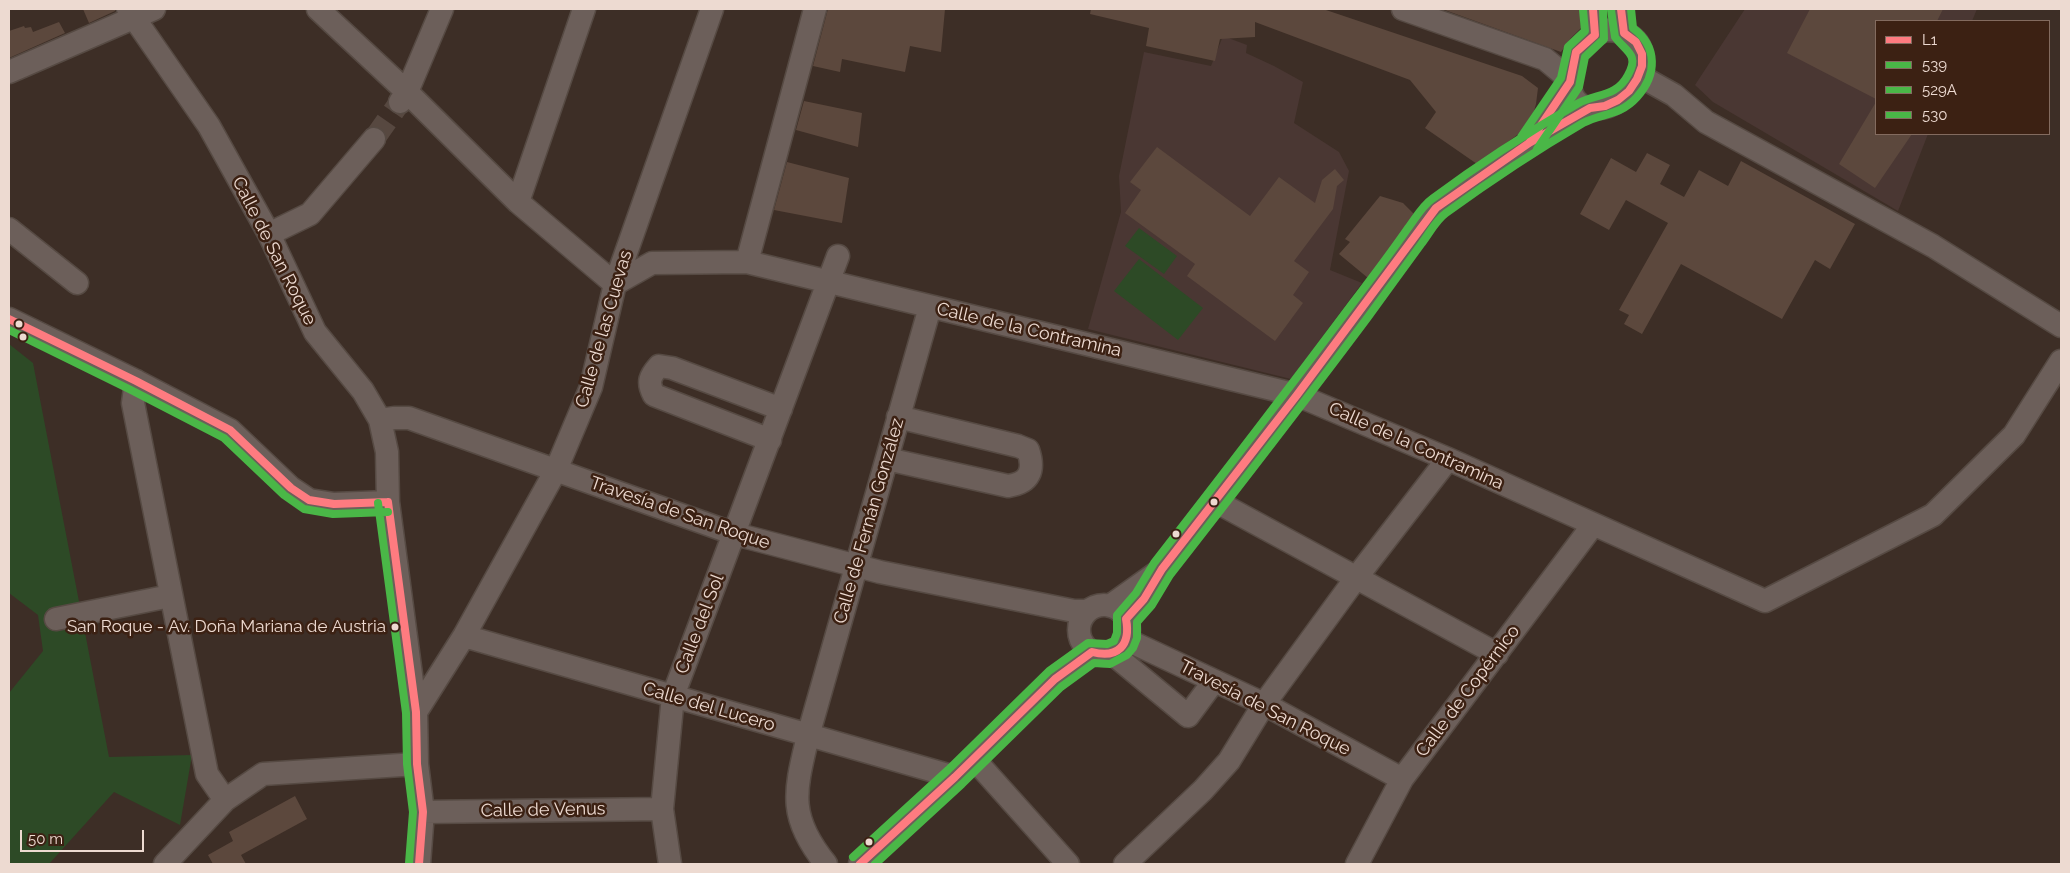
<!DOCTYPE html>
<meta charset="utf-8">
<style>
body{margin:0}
#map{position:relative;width:2070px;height:873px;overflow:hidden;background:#3d2e26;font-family:Raleway,sans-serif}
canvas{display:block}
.frame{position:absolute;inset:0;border:10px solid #eddad1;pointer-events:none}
.legend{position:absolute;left:1875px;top:20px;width:175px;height:115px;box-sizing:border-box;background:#3c2113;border:1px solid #836b5f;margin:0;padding:6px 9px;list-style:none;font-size:15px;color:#eddad1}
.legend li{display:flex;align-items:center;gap:10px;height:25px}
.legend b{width:25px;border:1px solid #836b5f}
.scale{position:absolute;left:20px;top:830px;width:124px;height:22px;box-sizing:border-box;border:2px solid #eddad1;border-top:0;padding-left:6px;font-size:15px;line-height:18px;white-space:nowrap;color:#eddad1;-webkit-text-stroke:4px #3c2113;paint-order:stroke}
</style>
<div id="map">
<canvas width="2070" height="873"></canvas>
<div class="frame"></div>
<ul class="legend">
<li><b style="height:6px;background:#fe7b80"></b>L1</li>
<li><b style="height:6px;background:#4ab747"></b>539</li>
<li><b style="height:6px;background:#4ab747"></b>529A</li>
<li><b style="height:6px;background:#4ab747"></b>530</li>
</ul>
<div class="scale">50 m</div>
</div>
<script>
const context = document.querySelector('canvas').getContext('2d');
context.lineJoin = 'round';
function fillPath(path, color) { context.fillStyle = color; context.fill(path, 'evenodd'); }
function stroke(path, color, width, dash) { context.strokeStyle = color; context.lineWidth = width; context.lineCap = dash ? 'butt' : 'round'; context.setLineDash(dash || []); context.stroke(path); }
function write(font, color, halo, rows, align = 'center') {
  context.font = font + ' Raleway,sans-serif'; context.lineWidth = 5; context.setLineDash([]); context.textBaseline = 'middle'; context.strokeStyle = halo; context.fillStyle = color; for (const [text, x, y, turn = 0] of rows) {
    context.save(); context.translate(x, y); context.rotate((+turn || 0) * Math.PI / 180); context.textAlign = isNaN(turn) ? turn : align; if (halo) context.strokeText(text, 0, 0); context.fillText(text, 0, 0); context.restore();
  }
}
const education = new Path2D(`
 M1745 9H1977L1972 21H1876V134H1928L1898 211 1713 102 1695 85Z
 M1223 36 1247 45 1246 53 1274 66 1303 82 1294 123 1339 152 1349 171 1330 270 1362 283 1291 379 1088 329 1121 212 1119 176 1144 52 1211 66Z`);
const green = new Path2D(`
 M1139 228 1177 256 1164 274 1125 246Z
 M1139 259 1203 308 1178 340 1114 291Z
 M9 344 33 363 109 757 192 755 180 825 114 792 49 864H9V693L43 651 38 615 9 593Z`);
const building = new Path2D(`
 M83 9H115V11L89 23Z
 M828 9H945L941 52 910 46 905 72 842 59 840 72 813 66Z
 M1091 9H1323L1522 76 1538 88 1536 104 1534 111 1520 133 1477 164 1425 128 1436 112 1410 80 1255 22V37L1220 39 1215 61 1146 46 1149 28 1090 14Z
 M1442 9H1580L1581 28 1571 38 1561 52Z
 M1810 9H1943L1937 21H1876V99L1787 53Z
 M59 22 65 33 9 58V31L24 26 25 28 31 27 33 32Z
 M804 101 862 113 858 147 796 130Z
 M1876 102V134H1912L1875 188 1839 164Z
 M1157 147 1250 216 1279 177 1315 203 1322 180 1335 169 1344 180 1337 186 1333 209 1294 261 1309 272 1293 295 1303 303 1275 341 1187 276 1195 264 1125 213 1141 190 1130 182Z
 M1647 153 1670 165 1660 184 1684 197 1699 170 1728 186 1741 161 1855 224 1830 269 1815 260 1782 319 1681 264 1642 334 1624 324 1629 315 1619 310 1668 223 1626 200 1609 230 1580 214 1611 158 1636 172Z
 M787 162 849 178 842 223 774 210Z
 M1380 196 1403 203 1415 215 1368 278 1339 254 1350 242 1345 239Z
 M295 796 307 819 241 855 246 864H213L208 855 233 841 229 832Z`);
const minorTunnel = new Path2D(`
 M374 139 400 102`);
const minor = new Path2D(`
 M128 9 209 126 269 234 315 332 363 391 380 420 387 452 388 502 416 712 417 764 423 812 419 864
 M318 9 407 92 518 202 615 284
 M1403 9 1545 59 1569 79
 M1593 9 1595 35
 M1621 9 1624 33
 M1605 30C1672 30 1637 115 1589 108 1564 104 1568 72 1576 54 1581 43 1595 34 1605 30Z
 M9 72 154 9
 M1640 76 1674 95 1706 122 1933 246 2061 326
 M400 102 407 92 442 9
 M1532 138 1570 82
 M518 202 584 9
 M9 229 77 283
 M269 234 310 214 374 139
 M747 262 815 9
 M615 284 652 263 747 262 1297 395 1448 459 1765 601 1933 515 2014 435 2061 361
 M9 319 136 381 230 430 291 488 309 500 334 504 388 502
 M136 381 133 403 207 774 225 800
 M380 420 394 418H409L735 534 880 572 1074 611H1087
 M770 440 654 395C647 382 650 376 659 366L672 368 781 409
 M887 459 1008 486C1030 483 1035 470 1028 450L1018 446 898 417
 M1215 501 1497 654
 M1079 630a25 25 0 1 1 50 0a25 25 0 1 1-50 0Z
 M1110 606 1155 574
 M56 619 170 596
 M1126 619 1144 599 1162 569 1297 395 1436 208 1529 143 1590 108
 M464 636 955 777
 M1127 640 1264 704 1402 779
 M1113 654 1188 716 1214 681
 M416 712 464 636 556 470 591 387 615 284 712 9
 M974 759 1068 864
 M423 812 662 809
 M165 864 225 800 263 774 417 764
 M670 864 662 809 673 696 838 256
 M826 864C787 816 795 791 808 736L930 307
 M860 864 955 777 1055 679 1092 652
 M1125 864 1203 790 1229 761 1264 704 1356 578 1448 459
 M1357 864 1402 779 1593 525`);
const bus1 = new Path2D(`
 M1529 143 1570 82 1576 52 1595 35 1593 9
 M9 319 136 381 230 430 291 488 309 500 334 504 388 502
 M388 502 416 712 417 764 423 812 419 864
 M860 864 955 777 1055 679 1092 652C1118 659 1131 645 1126 619L1144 599 1162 569 1297 395 1436 208 1529 143 1590 108 1605 106 1618 100 1629 91 1637 79 1642 66V54L1636 42 1624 33 1621 9`);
const bus2 = new Path2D(`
 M1537 149 1579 87 1585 57 1604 39 1603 9
 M875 864 962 784 1061 687 1094 663 1110 664 1127 655 1133 648 1137 638V622L1152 605 1170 575C1237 489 1303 404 1368 317 1386 292 1404 268 1422 243 1429 234 1436 220 1446 213 1490 181 1535 151 1583 123 1602 113 1620 116 1637 97 1657 75 1658 47 1633 28L1631 9`);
const bus3 = new Path2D(`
 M1521 137 1561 78 1568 47 1585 31 1583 10
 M853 857 948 770 1049 671 1088 643 1107 644 1114 641 1117 633V615L1136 593 1154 563C1221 477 1287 391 1352 304 1371 279 1390 254 1408 228 1415 219 1422 206 1432 199 1479 164 1527 133 1577 104 1596 93 1616 98 1628 75 1640 54 1625 51 1615 37L1611 10`);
const bus4 = new Path2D(`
 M9 330 131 390 224 438 284 495 304 509 333 514 388 512
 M378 503 406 713 407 764 413 812 409 863`);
const markers = [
 [19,324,4.5,"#eddad1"],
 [23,337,4.5,"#eddad1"],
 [1214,502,4.5,"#eddad1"],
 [1176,534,4.5,"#eddad1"],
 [395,627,4.5,"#eddad1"],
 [869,842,4.5,"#eddad1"]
];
const busNames = [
 ["San Roque - Av. Doña Mariana de Austria",386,627]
];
const streetNames = [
 ["Calle de San Roque",274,251,63],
 ["Calle de las Cuevas",604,329,-74],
 ["Calle de la Contramina",1029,330,13],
 ["Calle de la Contramina",1416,446,24],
 ["Travesía de San Roque",680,513,19],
 ["Calle de Fernán González",869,521,-74],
 ["Calle del Sol",700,624,-69],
 ["Calle de Copérnico",1468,691,-53],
 ["Calle del Lucero",709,707,16],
 ["Travesía de San Roque",1265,708,27],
 ["Calle de Venus",543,810,-1]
];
fillPath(education, '#4a3733');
fillPath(green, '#2d4a26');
fillPath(building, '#5c483d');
stroke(minorTunnel, '#574840', 22, [22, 11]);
stroke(minor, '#564a43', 25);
stroke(minor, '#6c5f5a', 22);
stroke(bus1, '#fe7b80', 8);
stroke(bus2, '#4ab747', 8);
stroke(bus3, '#4ab747', 8);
stroke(bus4, '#4ab747', 8);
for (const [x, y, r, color] of markers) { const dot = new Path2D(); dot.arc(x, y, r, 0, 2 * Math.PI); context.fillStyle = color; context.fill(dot); stroke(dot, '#3c2113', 2); }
write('17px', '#eddad1', '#3c2113', busNames, 'right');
write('18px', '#eddad1', '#3c2113', streetNames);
</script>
